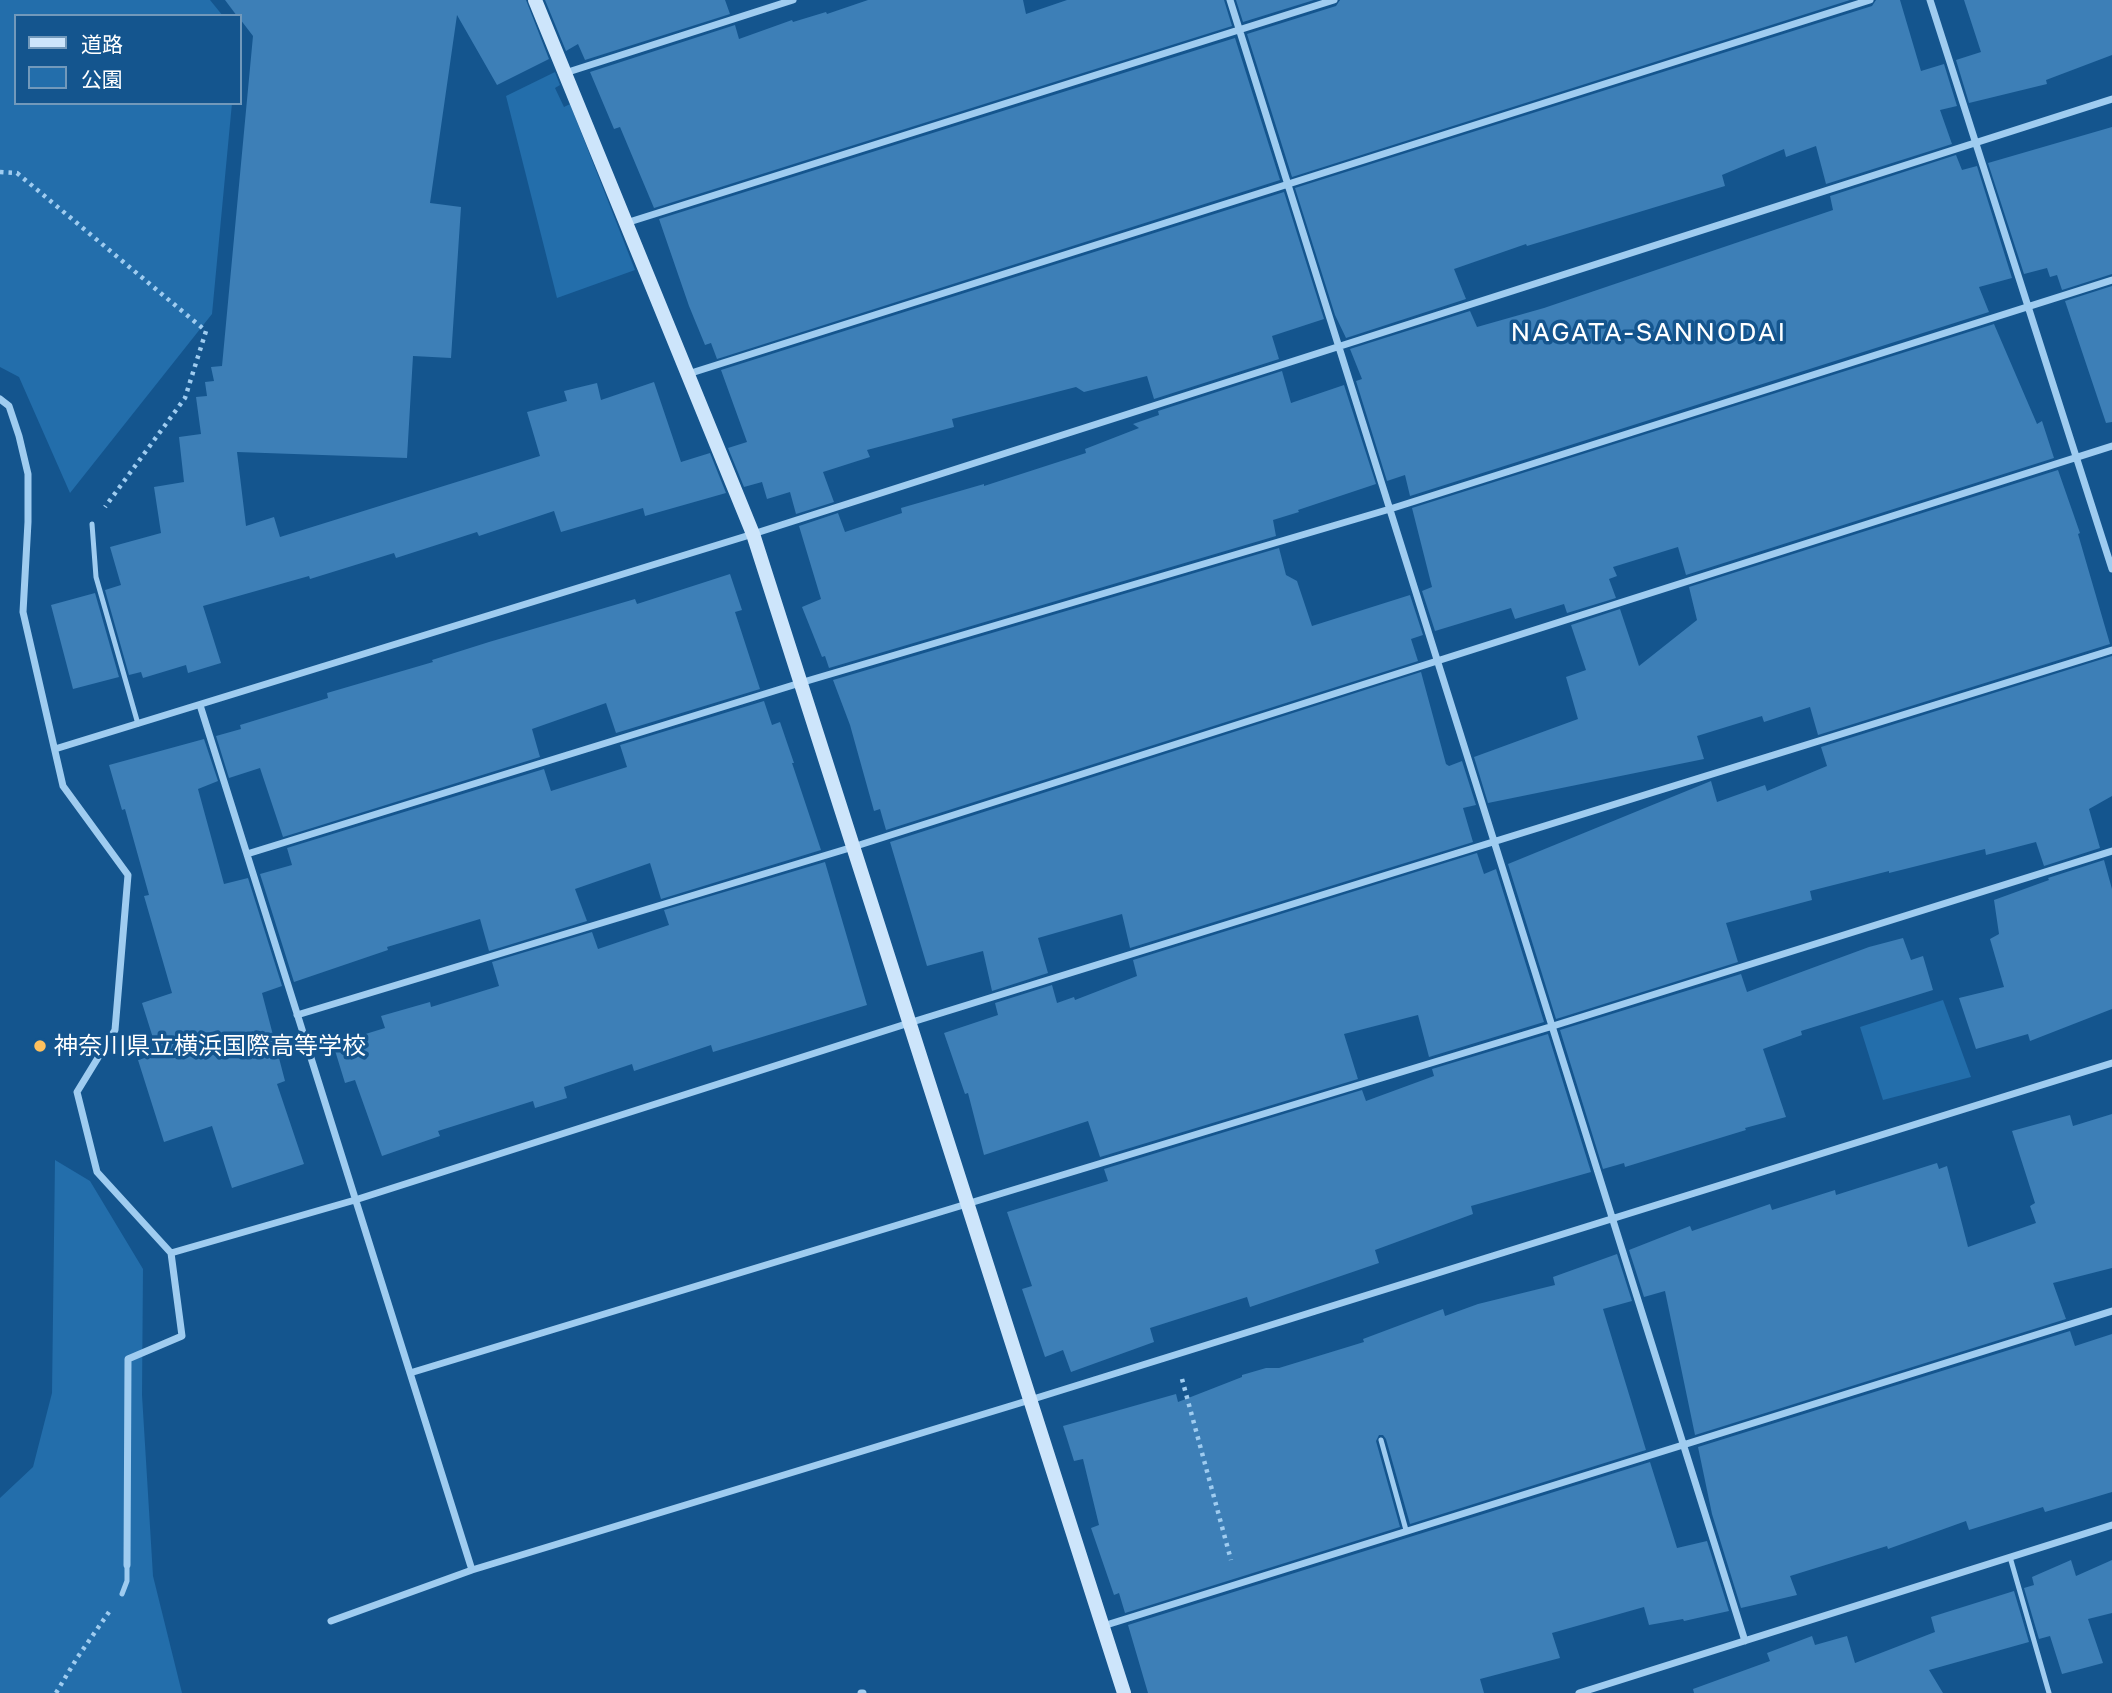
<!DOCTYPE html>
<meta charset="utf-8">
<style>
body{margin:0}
#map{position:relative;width:2112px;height:1693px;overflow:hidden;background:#14558e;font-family:"Golos Text","Noto Sans JP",sans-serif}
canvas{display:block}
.legend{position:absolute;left:14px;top:14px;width:228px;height:91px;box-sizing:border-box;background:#14558e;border:2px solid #7299bb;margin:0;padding:9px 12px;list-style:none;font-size:21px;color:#fff}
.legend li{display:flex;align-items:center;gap:14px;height:35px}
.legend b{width:35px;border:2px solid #7299bb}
</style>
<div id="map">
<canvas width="2112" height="1693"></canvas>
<ul class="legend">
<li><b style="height:9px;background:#cde5fb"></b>道路</li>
<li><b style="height:19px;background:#236eab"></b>公園</li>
</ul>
</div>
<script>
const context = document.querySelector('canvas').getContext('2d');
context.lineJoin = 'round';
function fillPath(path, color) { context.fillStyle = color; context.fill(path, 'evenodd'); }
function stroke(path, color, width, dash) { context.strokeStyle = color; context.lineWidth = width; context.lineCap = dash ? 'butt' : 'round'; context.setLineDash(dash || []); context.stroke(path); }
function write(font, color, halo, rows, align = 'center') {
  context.font = font + ' "Golos Text","Noto Sans JP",sans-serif'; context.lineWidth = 7; context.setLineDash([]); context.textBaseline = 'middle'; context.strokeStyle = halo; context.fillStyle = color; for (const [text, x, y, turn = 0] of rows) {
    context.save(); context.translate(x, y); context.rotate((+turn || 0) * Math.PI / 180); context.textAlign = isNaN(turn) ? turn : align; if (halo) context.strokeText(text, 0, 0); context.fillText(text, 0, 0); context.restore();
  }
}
const green = new Path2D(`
 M0 0H210L223 16H16V103H232L212 314 70 493 19 377 0 367Z
 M555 72 560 85 555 88 564 107 570 104 635 270 557 298 506 96Z
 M1943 1000 1971 1077 1883 1100 1860 1027Z
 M55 1160 90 1181 143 1269 142 1395 153 1576 182 1693H0V1498L33 1467 52 1393Z`);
const building = new Path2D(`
 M225 0H526L549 59 497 85 457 15 430 203 461 207 451 358 413 356 407 458 237 452 246 526 274 517 280 537 540 456 527 412 567 401 564 391 597 383 601 400 654 382 681 462 710 453 726 493 645 516 643 508 561 532 554 511 479 536 477 532 396 558 394 553 310 579 309 576 203 606 221 663 188 673 186 665 143 678 141 672 129 675 105 590 121 585 110 547 161 533 154 487 184 482 179 437 201 434 196 397 207 396 205 382 214 381 211 367 222 366 253 36 240 19V16H237Z
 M545 0H725L730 14 585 60 578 44 566 51Z
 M868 0H1023L1026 14 1067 0H1224L1232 26 654 208 620 127 614 129 590 72 735 25 739 39 792 20 793 22 826 12 827 14Z
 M1236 0H1314L1243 22Z
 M1340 0H1850L1292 177 1247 34 1336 6Z
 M1876 0H1900L1921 71 1944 64 1957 106 1940 110 1952 144 1826 184 1816 146 1786 157 1784 149 1722 175 1725 186 1527 246 1526 244 1454 269 1466 299 1346 338 1335 315 1295 188 1872 6Z
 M1964 0H2112V55L2046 80 2047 84 1969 103 1956 60 1981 52Z
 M1235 38 1280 180 717 359 711 343 705 345 689 306 659 219Z
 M2112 127V274L2062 290 2057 275 2050 277 2047 268 2024 274 1988 163Z
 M1956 155 1962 170 1977 166 2012 278 1979 287 1989 312 1410 496 1405 475 1387 481 1356 381 1362 379 1350 349 1470 311 1477 327 1544 308 1833 210 1830 196Z
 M1284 192 1324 319 1272 336 1279 359 1154 399 1147 376 1084 392 1076 387 952 419 954 427 867 450 870 457 823 472 834 502 796 514 790 492 767 499 762 482 744 487 728 448 747 442 721 370Z
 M2112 286V422L2106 423 2065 301Z
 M1994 324 2037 424 2042 421 2054 458 1686 575 1678 547 1613 567 1617 576 1609 579 1616 598 1567 613 1564 604 1515 619 1511 608 1435 631 1422 591 1432 587 1412 508Z
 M1282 371 1291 403 1344 385 1376 484 1298 510 1299 512 1273 520 1276 536 829 668 825 656 822 657 802 607 821 599 799 526 838 513 845 532 902 513 901 508 984 484V486L1086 453 1085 449 1139 428 1133 424 1159 415 1158 411Z
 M2058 470 2080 533 2078 534 2110 644 1818 735 1810 707 1764 722 1762 716 1697 736 1704 759 1488 803 1474 757 1578 719 1566 677 1586 670 1571 625 1620 609 1639 666 1697 620 1689 587Z
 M1279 548 1286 575 1297 581 1312 626 1410 595 1423 635 1411 639 1418 661 886 830 880 809 874 811 850 725 833 680Z
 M730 574 742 610 735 612 760 689 616 733 606 703 532 729 540 757 283 837 260 768 229 778 216 736 241 729 240 725 328 698 327 693 433 662 432 660 489 642 635 599 637 604Z
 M95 593 119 677 73 689 51 605Z
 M2112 656V796L2089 809 2100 848 2044 866 2036 842 1986 855 1985 849 1889 873V871L1810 891 1812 900 1726 923 1738 962 1556 1019 1508 864 1711 781 1717 802 1765 785 1767 791 1827 766 1821 747Z
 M1421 672 1446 764 1449 766 1462 761 1476 805 1463 808 1473 842 1130 948 1122 914 1038 938 1048 973 992 991 983 951 927 966 890 842Z
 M764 701 772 725 780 722 794 763H792L821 850 661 899 650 863 575 889 587 921 489 951 480 919 387 947 388 950 294 982 260 874 292 865 287 848 544 769 551 791 627 767 620 745Z
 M204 739 218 781 198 789 224 884 248 878 282 986 262 993 285 1081 277 1084 304 1164 232 1188 212 1126 164 1142 138 1060 158 1054 142 1003 172 993 144 896 149 895 125 809 122 810 109 765Z
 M1477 853 1484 874 1496 869 1544 1022 1429 1057 1418 1015 1344 1034 1358 1079 1100 1157 1088 1121 984 1155 968 1093 965 1094 944 1033 998 1015 995 1003 1052 985 1057 1003 1074 997 1075 1000 1137 976 1133 960Z
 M2104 860 2112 889V1009L2030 1041 2028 1034 1976 1049 1959 998 2004 987 1990 939 1999 934 1994 900 2049 880 2048 878Z
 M825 862 867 1005 713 1052 711 1045 634 1071 632 1064 564 1087 567 1098 535 1108 533 1101 438 1131 440 1136 382 1156 355 1080 345 1083 333 1044 385 1028 381 1016 430 1002 431 1007 499 986 492 962 592 932 598 949 669 925 664 910Z
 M1903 938 1911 960 1923 956 1933 990 1801 1031 1802 1035 1763 1049 1786 1117 1745 1128 1746 1130 1625 1167 1624 1163 1603 1169 1560 1030 1741 974 1747 992 1869 947Z
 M1548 1034 1591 1172 1471 1206 1473 1214 1375 1250 1379 1263 1250 1307 1247 1297 1150 1328 1154 1342 1071 1372 1063 1350 1045 1357 1022 1289 1032 1286 1007 1212 1108 1181 1104 1169 1362 1090 1366 1101 1434 1076 1432 1069Z
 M2112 1114V1268L2053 1283 2066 1319 1695 1435 1665 1291 1644 1297 1629 1250 1690 1226 1692 1231 1770 1204 1772 1210 1835 1190 1836 1195 1937 1163 1939 1169 1947 1166 1968 1247 2036 1223 2030 1206 2035 1203 2012 1131 2070 1115 2073 1126Z
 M1617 1254 1632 1301 1603 1309 1646 1450 1410 1524 1386 1439 1383 1435H1379L1376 1441 1400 1527 1125 1613 1119 1593 1114 1595 1091 1528 1099 1525 1083 1459 1074 1461 1063 1426 1176 1394 1178 1402 1242 1377V1375L1266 1368H1279L1364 1342 1363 1339 1443 1309 1445 1316 1478 1304 1555 1285 1553 1277Z
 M2070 1331 2075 1346 2112 1334V1492L2045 1512 2043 1507 1969 1530 1966 1521 1888 1549 1887 1546 1790 1576 1797 1595 1741 1608 1712 1514 1698 1447Z
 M1650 1462 1677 1548 1707 1541 1729 1611 1684 1621 1683 1619 1649 1625 1644 1607 1552 1633 1560 1658 1480 1679 1484 1693H1148L1128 1625Z
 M2071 1560 2076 1576 2112 1560V1613L2088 1619 2103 1663 2062 1674 2050 1636 2039 1639 2024 1588 2034 1585 2032 1577Z
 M2014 1591 2029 1642 1929 1670 1943 1693H1694L1693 1689 1770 1661 1767 1653 1812 1636 1815 1645 1847 1636 1855 1663 1935 1632 1931 1617Z`);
const path = new Path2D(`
 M0 172 17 173 206 331 185 398 105 507
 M1182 1379 1231 1560
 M56 1693 77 1658 109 1612`);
const lane = new Path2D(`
 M92 524 96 577 138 724
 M1381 1440 1406 1530
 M2010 1557 2049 1693
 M122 1594 127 1581V1565`);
const street = new Path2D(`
 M1230 0 1745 1641
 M1930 0 2112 569
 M565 73 793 0
 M626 223 1334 0
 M688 374 1870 0
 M0 399 9 406 19 436 28 474V522L23 612 63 786 128 875 115 1030 77 1092 97 1172 171 1253 182 1336 128 1359 127 1565
 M200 705 472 1570
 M55 749 753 534 2112 99
 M247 854 800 683 1390 509 2112 280
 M297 1015 853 847 2112 446
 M171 1253 355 1200 909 1023 2112 650
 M410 1373 1553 1026 2112 851
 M331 1621 472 1570 1030 1400 2112 1063
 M1103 1626 2112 1311
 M861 1693H863
 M1579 1693 2112 1525`);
const secondary = new Path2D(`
 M535 0 753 534 1124 1693`);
const markers = [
 [40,1046,7,"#ffc15e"]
];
const poiNames = [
 ["神奈川県立横浜国際高等学校",54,1046]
];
const neighbourhoodNames = [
 ["NAGATA-SANNODAI",1649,333]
];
fillPath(green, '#236eab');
fillPath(building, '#3d7fb7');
stroke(path, '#9fccf0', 4.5, [3.5, 5]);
stroke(lane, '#9fccf0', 5);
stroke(street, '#9fccf0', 7);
stroke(secondary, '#cde5fb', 14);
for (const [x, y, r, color] of markers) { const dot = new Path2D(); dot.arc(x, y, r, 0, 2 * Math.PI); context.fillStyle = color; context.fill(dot); stroke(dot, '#14558e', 2.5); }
write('24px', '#fff', '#14558e', poiNames, 'left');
context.letterSpacing = '2px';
write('26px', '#fff', '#14558e', neighbourhoodNames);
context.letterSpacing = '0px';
</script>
